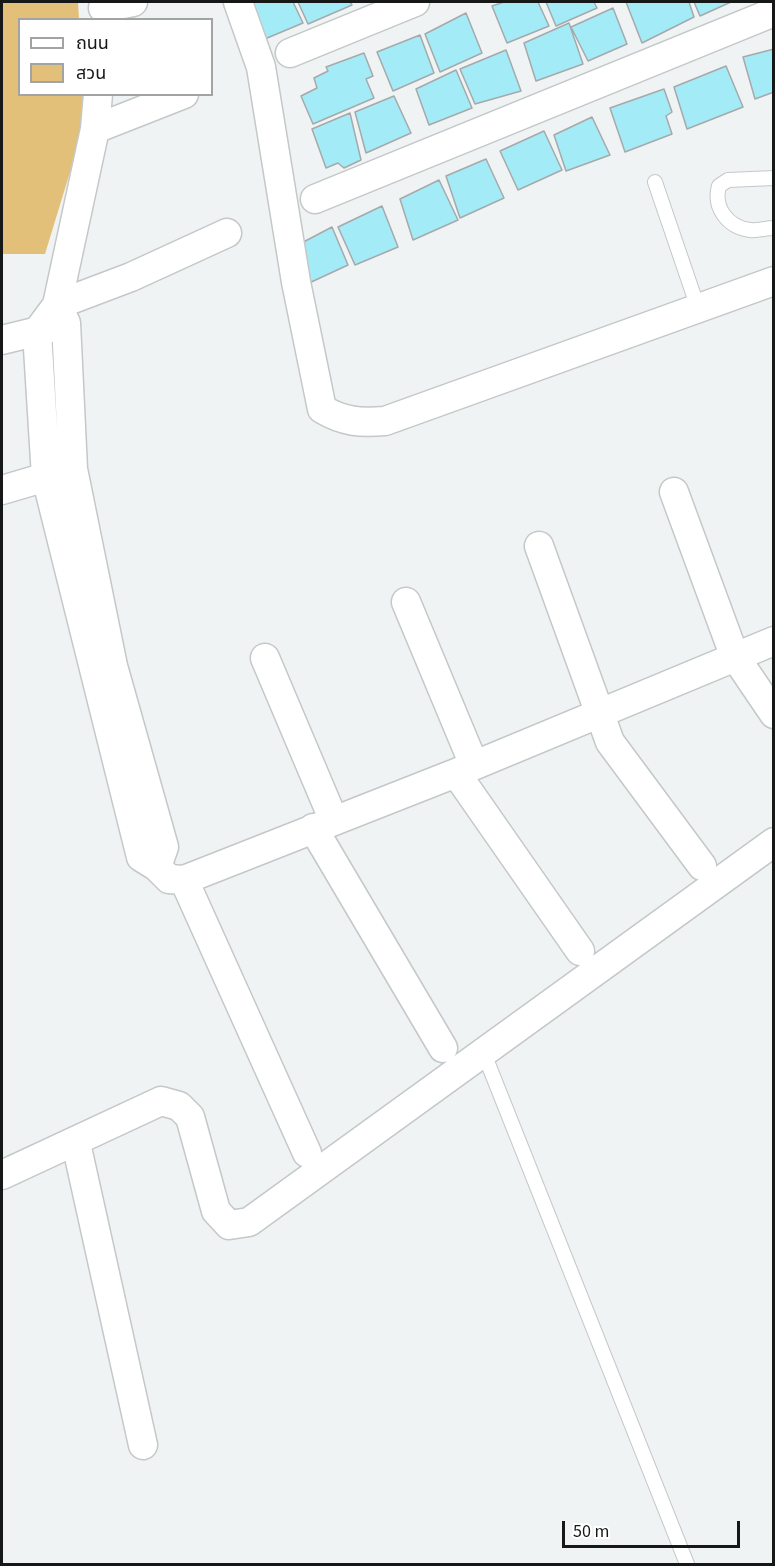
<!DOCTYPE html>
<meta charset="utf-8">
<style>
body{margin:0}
#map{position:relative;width:775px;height:1566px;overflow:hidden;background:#eff3f4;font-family:"Source Sans 3","Noto Sans Thai",sans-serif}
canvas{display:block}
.frame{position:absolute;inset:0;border:3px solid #161818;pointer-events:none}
.legend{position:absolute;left:18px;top:18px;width:195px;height:78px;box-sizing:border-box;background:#fff;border:2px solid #a2a3a3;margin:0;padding:8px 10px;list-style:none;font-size:18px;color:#161818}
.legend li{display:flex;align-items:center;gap:12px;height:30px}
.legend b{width:30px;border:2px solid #a2a3a3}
.scale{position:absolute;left:562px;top:1521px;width:178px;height:27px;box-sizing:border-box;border:3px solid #161818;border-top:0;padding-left:8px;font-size:18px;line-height:21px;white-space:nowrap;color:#161818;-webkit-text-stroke:4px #fff;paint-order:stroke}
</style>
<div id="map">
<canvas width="775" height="1566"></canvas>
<div class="frame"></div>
<ul class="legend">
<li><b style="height:8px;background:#fff"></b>ถนน</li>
<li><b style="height:16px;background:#e3c079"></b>สวน</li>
</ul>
<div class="scale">50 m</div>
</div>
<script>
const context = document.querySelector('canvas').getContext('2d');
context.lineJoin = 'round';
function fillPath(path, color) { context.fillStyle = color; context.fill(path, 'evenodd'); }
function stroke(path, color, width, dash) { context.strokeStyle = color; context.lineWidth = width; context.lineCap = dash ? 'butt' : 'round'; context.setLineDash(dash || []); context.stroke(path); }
const green = new Path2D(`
 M2 2H78L79 19 20 20V94L83 95 85 123 45 254H2Z`);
const building = new Path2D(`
 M245 2H293L303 23 260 41Z
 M298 2H350L352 5 308 24Z
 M504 2H538L549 26 507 43 492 6Z
 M546 2H594L597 8 556 26Z
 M626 2H689L694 17 642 43Z
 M694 2H731L700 16Z
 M613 8 627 44 588 61 571 27Z
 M466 13 482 53 440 72 425 34Z
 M569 23 583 64 536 81 524 43Z
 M420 35 434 73 393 91 377 52Z
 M774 49V92L755 99 743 57Z
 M506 50 521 91 475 104 460 69Z
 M364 53 373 76 366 79 374 98 313 124 301 96 317 88 314 78 328 71 326 67Z
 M726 66 743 107 687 129 674 87Z
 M456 70 472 108 429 125 416 89Z
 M664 89 672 112 666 116 672 134 625 152 610 108Z
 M394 96 411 133 366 153 355 112Z
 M350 113 361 160 344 168 338 163 326 168 312 129Z
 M592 117 610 155 566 171 554 135Z
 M544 131 562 170 518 190 500 151Z
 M486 159 504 198 460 218 446 176Z
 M439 180 458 220 413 240 400 199Z
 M382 206 398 247 355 265 338 227Z
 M332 227 348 265 307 284 292 248Z`);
const service = new Path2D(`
 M774 178 728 180 719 186C713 207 727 227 750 230 757 231 766 228 774 228
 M655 182 698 308
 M483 1051 687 1564`);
const minor = new Path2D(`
 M238 2 261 67 296 282 322 409C344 422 360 423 385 421L774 281
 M103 8 133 2
 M290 53 415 2
 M98 94 95 129 57 305 37 332 46 477 141 857 157 867 169 879 184 880 456 773 774 641
 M95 129 184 94
 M315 199 774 12
 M57 305 66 323 73 469 113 666 164 847 157 867
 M57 305 131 277 227 233
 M2 340 55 327
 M2 490 63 472
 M674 492 734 655 774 714
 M539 546 610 742 702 866
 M406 602 474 765
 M265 658 334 821
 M456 773 580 951
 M313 828 443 1048
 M184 880 307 1153
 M76 1143 143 1445
 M2 1175 161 1101 179 1106 190 1117 216 1211 229 1225 249 1222 774 842`);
fillPath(green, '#e3c079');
fillPath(building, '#a4ebf8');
stroke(building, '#a6a9aa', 1.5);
stroke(service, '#c4c8c8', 16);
stroke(minor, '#c4c8c8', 31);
stroke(service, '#fff', 14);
stroke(minor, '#fff', 28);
</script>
